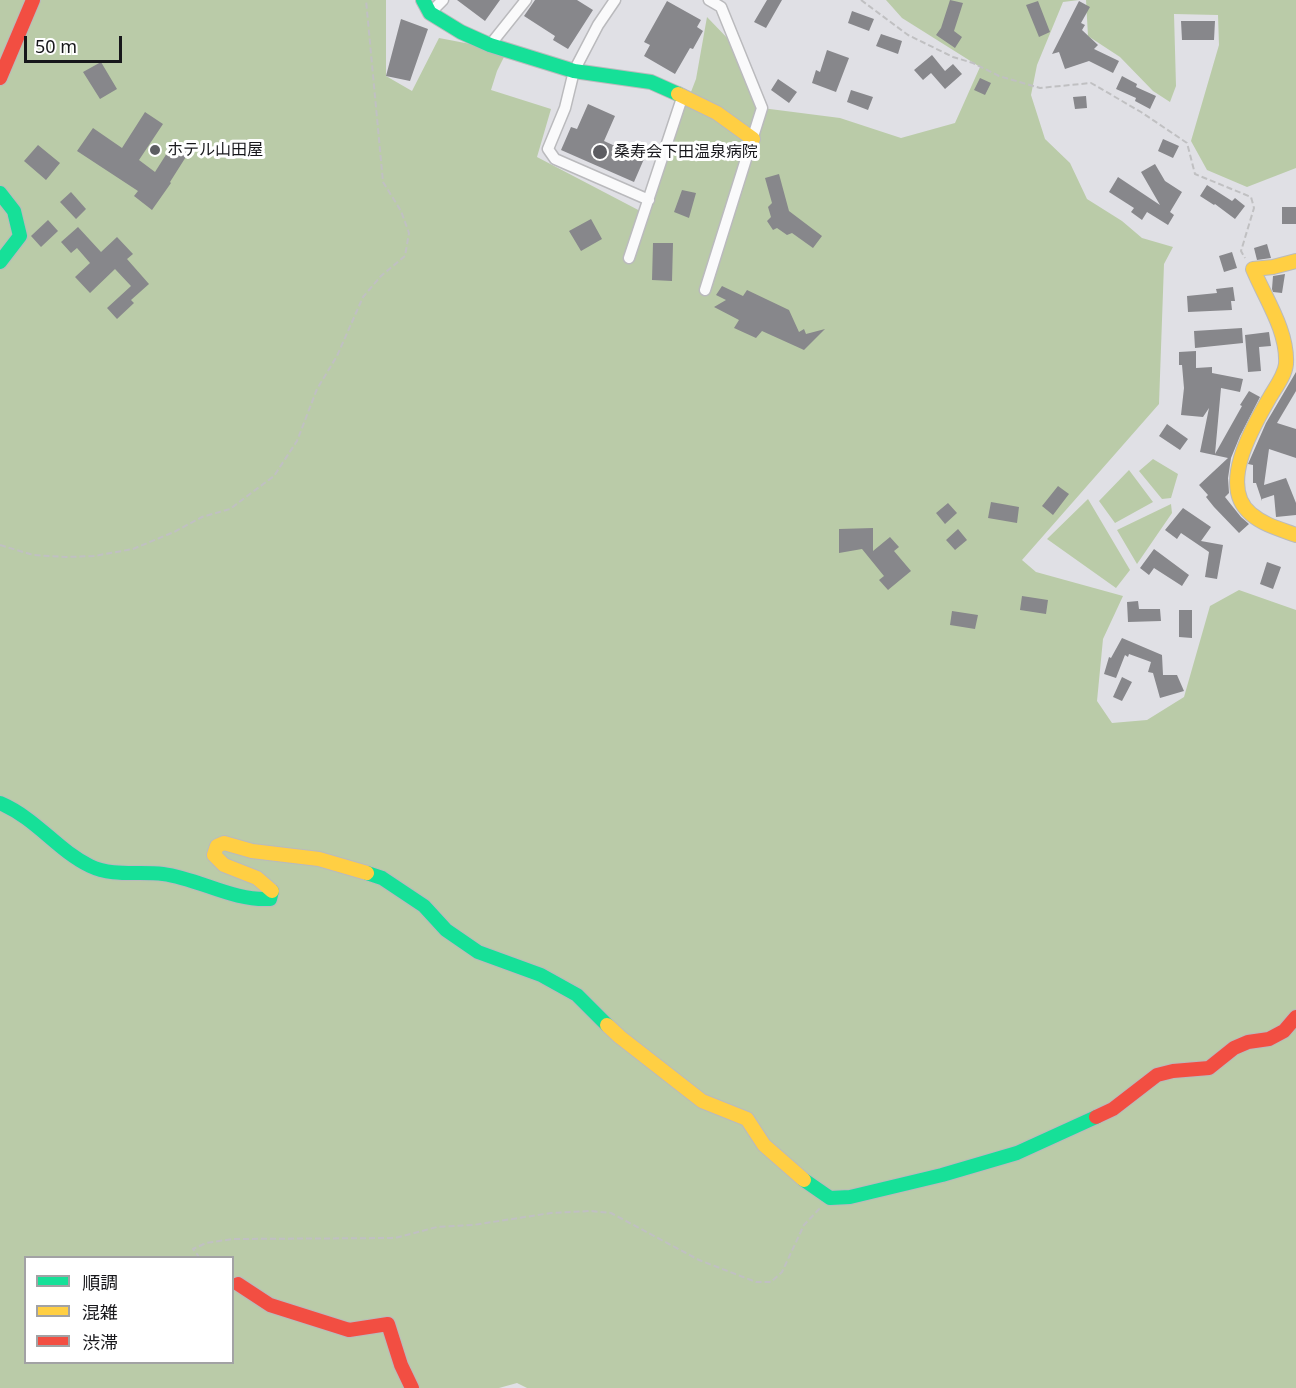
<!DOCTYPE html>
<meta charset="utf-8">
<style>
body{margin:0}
#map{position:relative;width:1296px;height:1388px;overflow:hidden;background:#e0e0e5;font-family:"Noto Sans","Noto Sans JP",sans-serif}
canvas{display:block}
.legend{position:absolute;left:24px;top:1256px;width:210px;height:108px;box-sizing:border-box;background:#fff;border:2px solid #a2a2a4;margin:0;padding:8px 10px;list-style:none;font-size:18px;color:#17171b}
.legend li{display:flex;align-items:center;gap:12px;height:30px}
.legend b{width:30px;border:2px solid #a2a2a4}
.scale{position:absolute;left:24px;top:36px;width:98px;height:27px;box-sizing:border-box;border:3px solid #17171b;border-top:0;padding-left:8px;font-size:18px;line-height:21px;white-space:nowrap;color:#17171b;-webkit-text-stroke:4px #fff;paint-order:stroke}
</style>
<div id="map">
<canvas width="1296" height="1388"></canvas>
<ul class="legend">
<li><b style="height:8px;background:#16e098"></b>順調</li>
<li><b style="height:8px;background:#ffcf43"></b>混雑</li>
<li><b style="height:8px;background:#f24e42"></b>渋滞</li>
</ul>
<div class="scale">50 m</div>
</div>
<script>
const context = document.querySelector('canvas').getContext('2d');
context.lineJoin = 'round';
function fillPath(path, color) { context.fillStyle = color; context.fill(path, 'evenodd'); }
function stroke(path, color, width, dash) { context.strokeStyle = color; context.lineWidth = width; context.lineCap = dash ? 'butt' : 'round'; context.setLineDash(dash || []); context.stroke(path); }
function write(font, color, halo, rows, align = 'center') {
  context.font = font + ' "Noto Sans","Noto Sans JP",sans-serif'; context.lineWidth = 6; context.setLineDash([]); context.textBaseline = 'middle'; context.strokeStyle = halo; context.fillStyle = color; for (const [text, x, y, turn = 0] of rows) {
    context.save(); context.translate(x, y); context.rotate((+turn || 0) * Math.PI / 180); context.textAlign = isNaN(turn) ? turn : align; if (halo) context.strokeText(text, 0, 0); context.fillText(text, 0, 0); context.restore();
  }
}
const green = new Path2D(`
 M0 0H386V76L412 91 439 38 507 51 497 71 491 90 551 109 537 157 644 213 696 79 707 17 733 44 762 108 840 118 901 138 955 123 980 67 902 18 886 0H1079L1063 2 1037 65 1031 95 1045 139 1070 163 1087 199 1122 221 1142 238 1173 247 1164 264 1159 404 1022 560 1036 572 1123 596 1103 639 1097 701 1112 723 1147 720 1184 697 1210 606 1239 590 1296 610V1388H527L517 1383 499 1388H0ZM26 1258H232V1362H26Z
 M1086 0H1296V168L1247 187 1207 170 1191 141 1219 45 1218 15 1174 14 1176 86 1170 102 1153 91 1120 57 1088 36Z
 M1153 459 1178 474 1171 498 1162 499 1139 471Z
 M1129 470 1153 502 1115 523 1099 501Z
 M1088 499 1130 570 1116 588 1047 539Z
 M1171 504 1172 513 1137 564 1117 530Z`);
const building = new Path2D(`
 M457 0H500L485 21Z
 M535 0H577L593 10 568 49 553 40 555 36 524 16Z
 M767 0H782L766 28 754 22Z
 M950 0 963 3 954 31 962 37 955 48 936 35 941 28Z
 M667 1 701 20 697 27 703 31 693 49 690 48 675 74 644 56 650 45 644 42Z
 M1038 1 1050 32 1039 37 1026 5Z
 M1079 1 1090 7 1081 23 1085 25 1082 30 1098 45 1094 49 1119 61 1113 73 1089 61 1065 69 1059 52 1052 54Z
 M852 11 874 19 869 31 848 23Z
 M401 19 428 29 410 81 386 76Z
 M1181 21H1215L1214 40H1182Z
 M881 34 902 41 898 54 876 46Z
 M827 50 849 58 836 92 812 83 816 70 820 72Z
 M932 55 945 71 953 64 962 74 945 89 931 73 923 80 914 70Z
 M101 62 117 89 100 99 83 72Z
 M1122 76 1137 84 1136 87 1156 96 1150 109 1135 101 1136 98 1116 89Z
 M980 78 991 83 985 95 974 90Z
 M778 79 797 92 789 103 771 90Z
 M851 90 873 97 868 110 847 102Z
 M1086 96 1087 108 1075 109 1073 97Z
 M588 104 615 116 604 141 644 159 634 182 561 150 571 127 577 129Z
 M145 112 163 124 139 160 155 172 174 142 189 152 170 182 171 183 152 210 134 196 138 191 77 151 93 128 122 148Z
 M1163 139 1179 146 1173 158 1158 151Z
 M38 145 60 163 46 180 24 161Z
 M1155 164 1165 181 1182 192 1170 212 1174 215 1168 225 1147 212 1142 220 1131 212 1134 208 1109 192 1118 177 1160 205 1141 172Z
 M779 174 789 211 822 236 813 248 792 233 787 235 777 228 773 230 767 221 771 217 768 207 772 203 765 178Z
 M1207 185 1232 201 1235 198 1245 206 1235 219 1215 204 1214 205 1200 196Z
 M682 190 696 193 689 218 674 212Z
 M71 192 86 209 76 219 60 202Z
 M1282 207H1296V224H1282Z
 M591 219 602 239 581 251 569 231Z
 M48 220 58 231 41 247 31 236Z
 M78 227 101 252 117 237 133 254 127 259 149 284 131 300 134 303 117 319 107 308 131 286 115 269 90 293 75 277 90 263 77 248 71 253 61 242Z
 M653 243H673L672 281 652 280Z
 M1267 244 1271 258 1257 260 1254 248Z
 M1232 252 1237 268 1224 272 1219 256Z
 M1285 274 1282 293 1273 292 1272 289 1273 276Z
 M722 286 743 296 747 290 789 310 799 332 804 329 806 334 825 329 804 350 762 331 756 338 734 328 739 320 714 307 726 300 716 295Z
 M1233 287 1235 301H1231L1232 310 1188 312 1187 296 1217 293 1216 289Z
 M1242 328 1243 343 1195 348 1194 331Z
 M1269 332 1271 346 1259 347 1261 371 1248 372 1245 335Z
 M1196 351V368L1212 367V373L1243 379 1240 392 1221 388 1215 454 1242 406 1240 405 1249 391 1260 397 1240 436 1231 458 1228 478 1229 493 1225 497 1241 517 1249 524 1239 533 1214 507 1206 497 1208 495 1199 485 1228 458 1200 452 1209 408 1203 417 1181 415 1184 388 1182 365H1179V352Z
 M1296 372V391L1277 423 1296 429V458L1269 449 1264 485 1286 478 1296 503V515L1276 517 1274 495 1262 499V501L1256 483H1253V465L1248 464 1266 423Z
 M1167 424 1188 439 1180 450 1159 436Z
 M1058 486 1069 494 1053 515 1042 506Z
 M991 502 1019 507 1017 523 988 518Z
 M948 503 957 513 945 524 936 513Z
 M1183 508 1211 527 1201 541 1223 545 1217 579 1205 577 1209 552 1181 533 1177 539 1165 530Z
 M873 528V551L890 537 899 547 894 551 911 571 888 590 879 580 884 576 862 549 839 553V529Z
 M958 529 967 540 955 550 946 540Z
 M1154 549 1189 575 1182 586 1154 568 1149 575 1140 568Z
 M1267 562 1281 567 1273 589 1260 584Z
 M1022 596 1048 600 1046 614 1020 610Z
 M1138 601 1139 609H1160L1161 621 1128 622 1127 602Z
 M1179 610H1192V638L1179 637Z
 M952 611 978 615 975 629 950 625Z
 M1122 638 1162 655 1163 675H1177L1184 691 1160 698 1153 673 1148 672 1151 662 1129 654 1128 657 1125 655 1116 678 1104 674 1109 657 1111 658Z
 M1122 677 1132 682 1122 701 1113 697Z`);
const path = new Path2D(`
 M861 0 908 35 953 57 973 63 999 76 1040 88 1091 83 1141 112 1187 143 1195 174 1251 197 1254 208 1241 251 1245 258
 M0 545 33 555 66 557 94 556 133 549 174 532 202 517 230 509 274 476 297 441 317 389 337 356 363 297 381 276 405 256 409 233 401 211 383 182 366 0
 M200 1258 193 1249 206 1243 233 1239 395 1238 437 1227 473 1225 551 1213 591 1211 611 1213 699 1260 756 1282H771L782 1272 804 1225 822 1206`);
const street = new Path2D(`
 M615 0 598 25 574 71 565 108 548 149 555 159 649 200
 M430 13 443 0
 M490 45 526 0
 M629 258 683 95
 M705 290 762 108 721 7 709 0`);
const fast = new Path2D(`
 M423 0 430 13 461 32 490 45 574 71 651 82 678 94
 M0 193 14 211 20 236 0 262
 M0 803C37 819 57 850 90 866 113 877 139 871 163 874 200 879 232 901 270 899L272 891
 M367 873 382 878 424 906 446 930 478 952 541 975 577 995 607 1025
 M804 1180 830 1198 850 1197 942 1175 1017 1153 1096 1117`);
const slow = new Path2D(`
 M678 94 717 113 753 139
 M1296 261 1273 267 1253 269C1265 298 1288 331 1286 364 1285 375 1276 387 1270 397 1254 425 1217 486 1251 514 1264 525 1280 529 1296 535
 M272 891 257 878 224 865 214 855 217 846 224 843 252 851 319 859 367 873
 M607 1025 620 1037 702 1101 747 1119 764 1145 804 1180`);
const jam = new Path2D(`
 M0 78 33 0
 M1096 1117 1113 1109 1157 1075 1173 1071 1209 1068 1234 1048 1248 1042 1269 1039 1284 1031 1296 1017
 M238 1284 270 1305 349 1330 388 1324 401 1365 412 1388`);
const markers = [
 [155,150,6,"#5d5d62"],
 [600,152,8,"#5d5d62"]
];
const poiNames = [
 ["ホテル山田屋",167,150],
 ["桑寿会下田温泉病院",614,152]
];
fillPath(green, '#bacba8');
fillPath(building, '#87878b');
stroke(street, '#bababd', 13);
stroke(fast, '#bababd', 16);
stroke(slow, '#bababd', 16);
stroke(jam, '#bababd', 16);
stroke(path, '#c0c0c2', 2, [6, 3]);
stroke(street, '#fafafb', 10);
stroke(fast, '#16e098', 14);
stroke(slow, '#ffcf43', 14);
stroke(jam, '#f24e42', 14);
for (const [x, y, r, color] of markers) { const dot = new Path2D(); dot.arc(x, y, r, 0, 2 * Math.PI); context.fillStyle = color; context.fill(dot); stroke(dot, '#fff', 2); }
write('16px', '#17171b', '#fff', poiNames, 'left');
</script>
